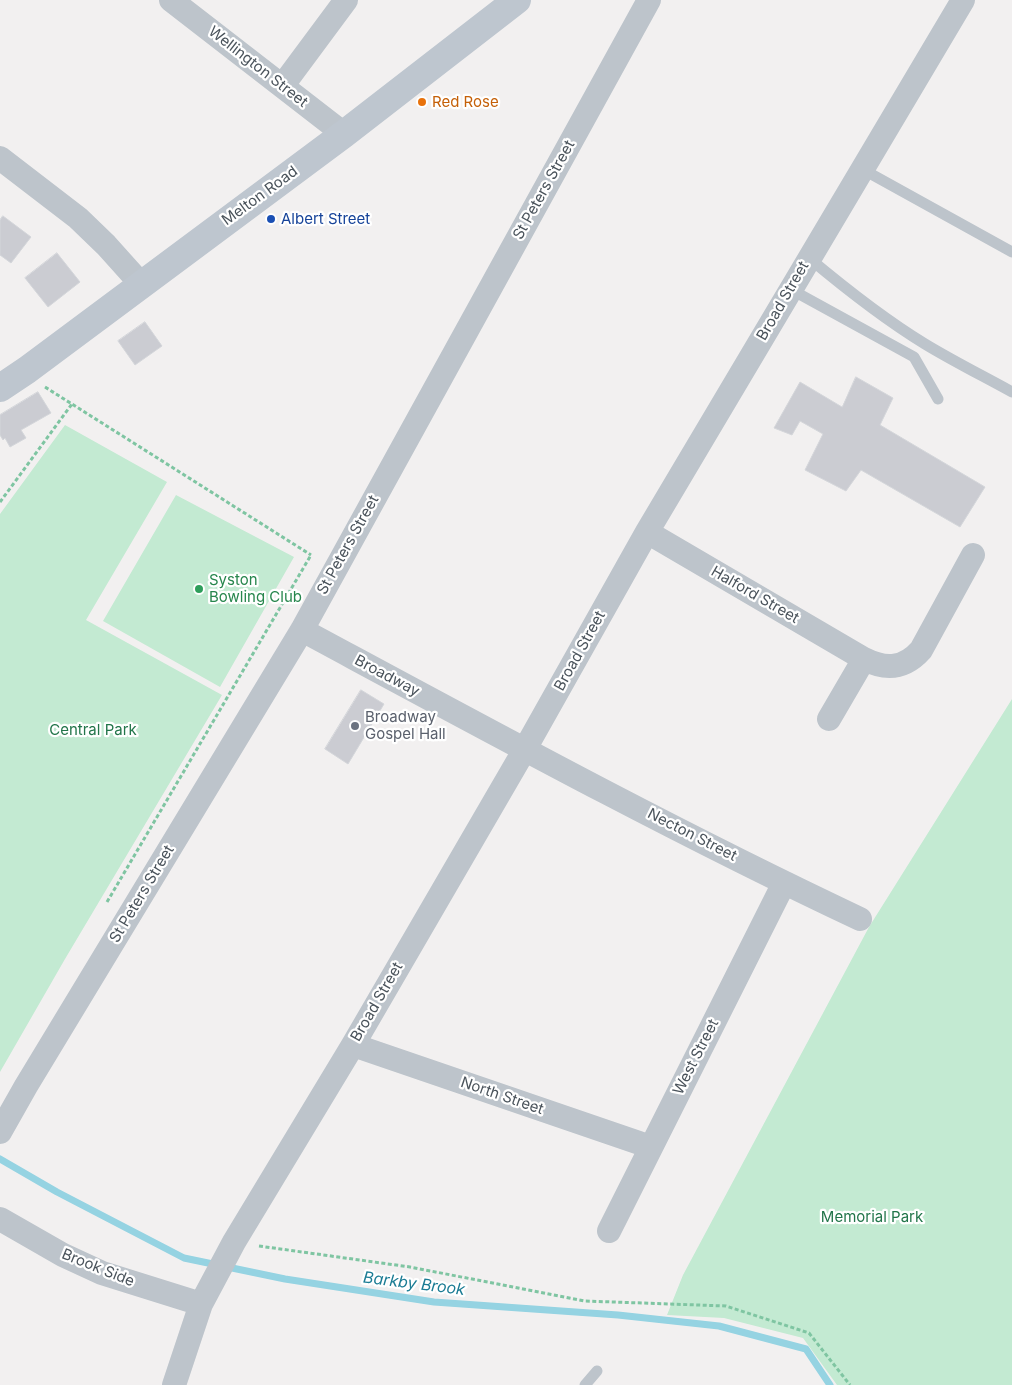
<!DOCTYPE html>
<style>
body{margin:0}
canvas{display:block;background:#f2f0f0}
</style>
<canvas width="1012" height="1385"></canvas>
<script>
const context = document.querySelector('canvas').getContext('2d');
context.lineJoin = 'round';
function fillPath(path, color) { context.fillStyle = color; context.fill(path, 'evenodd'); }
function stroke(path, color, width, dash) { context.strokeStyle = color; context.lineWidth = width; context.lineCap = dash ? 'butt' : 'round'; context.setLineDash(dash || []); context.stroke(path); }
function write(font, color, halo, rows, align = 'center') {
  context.font = font + ' Inter,sans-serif'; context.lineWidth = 4.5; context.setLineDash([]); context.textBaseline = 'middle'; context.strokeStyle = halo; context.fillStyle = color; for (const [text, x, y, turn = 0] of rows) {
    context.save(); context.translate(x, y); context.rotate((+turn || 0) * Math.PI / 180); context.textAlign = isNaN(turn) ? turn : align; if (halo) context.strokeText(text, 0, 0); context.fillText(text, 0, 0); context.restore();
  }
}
const green = new Path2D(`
 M65 425 167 482 86 620 222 695 65 959 0 1072V514Z
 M176 495 294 557 220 687 103 621Z
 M1012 699V1385H837L803 1338 724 1318 667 1315 683 1275 869 927Z`);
const stream = new Path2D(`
 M0 1159 57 1192 184 1258 285 1279 434 1302 618 1315 719 1326 806 1349 830 1385`);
const building = new Path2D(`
 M3 216 31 237 11 263 0 255V220Z
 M57 253 80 282 48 307 25 278Z
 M145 322 162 346 135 365 118 341Z
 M856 377 893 398 880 425 985 487 960 527 861 470 846 491 805 470 823 434 800 421 792 435 774 428 800 382 842 407Z
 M38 392 51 413 21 430 26 438 10 447 5 438 3 440 0 435V415Z
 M361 690 384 704 348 764 325 749Z`);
const path = new Path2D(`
 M45 387 311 555
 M0 502 72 404
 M107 902 311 555
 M259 1246 410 1267 585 1301 726 1306 809 1333 850 1385`);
const lane = new Path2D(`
 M862 169 1012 252
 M809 258C846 289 884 319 925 344 953 361 983 376 1012 392
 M790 289 914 357 938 399
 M585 1385 597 1371`);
const street = new Path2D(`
 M171 0 344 134
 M283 85 346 0
 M0 158 78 218 106 245 141 284
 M647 532 864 659C886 670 904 669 921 650L973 555
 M302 630C486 729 671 830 860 919
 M829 719 864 659
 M353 1045 651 1147
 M0 1132 26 1086 302 630 649 0
 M0 1219 63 1255 102 1273 201 1304
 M609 1231 784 883
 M174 1385 201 1304 234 1242 353 1045 525 749 647 532 963 0`);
const secondary = new Path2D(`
 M0 388 27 370 344 134 517 0`);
const markers = [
 [422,102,5,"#e8710a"],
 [271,219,5,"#1a4fb4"],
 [199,589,5,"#2e9e5b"],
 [355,726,5,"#6b7280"]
];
const streetNames = [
 ["Wellington Street",258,67,38],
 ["St Peters Street",544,190,-61],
 ["Melton Road",260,196,-36],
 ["Broad Street",783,301,-60],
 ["St Peters Street",348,545,-61],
 ["Halford Street",755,595,30],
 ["Broad Street",580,651,-61],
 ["Broadway",387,676,28],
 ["Necton Street",692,835,27],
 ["St Peters Street",142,894,-59],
 ["Broad Street",377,1002,-60],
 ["West Street",696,1057,-63],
 ["North Street",502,1096,19],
 ["Brook Side",98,1268,22]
];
const foodNames = [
 ["Red Rose",432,102]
];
const transitNames = [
 ["Albert Street",281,219]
];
const leisureNames = [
 ["Syston",209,580],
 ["Bowling Club",209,597]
];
const worshipNames = [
 ["Broadway",365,717],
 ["Gospel Hall",365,734]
];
const parkNames = [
 ["Central Park",93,730],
 ["Memorial Park",872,1217]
];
const waterNames = [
 ["Barkby Brook",414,1284,7]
];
fillPath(green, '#c3ead2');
stroke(stream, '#95d3e2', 7);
fillPath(building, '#cbccd2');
stroke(building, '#d4d6da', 1);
stroke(path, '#7fc5a2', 3, [4, 2.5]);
stroke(lane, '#bdc4cb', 11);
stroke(street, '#bdc4cb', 24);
stroke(secondary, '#bec6cf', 28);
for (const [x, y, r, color] of markers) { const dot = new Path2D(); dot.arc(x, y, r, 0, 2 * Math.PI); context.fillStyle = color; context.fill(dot); stroke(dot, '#fff', 2); }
write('15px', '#4a535b', '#fff', streetNames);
write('15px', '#c56008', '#fff', foodNames, 'left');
write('15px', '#164399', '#fff', transitNames, 'left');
write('15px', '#27864d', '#fff', leisureNames, 'left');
write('15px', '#5b616d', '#fff', worshipNames, 'left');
write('15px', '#22754a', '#fff', parkNames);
write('italic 16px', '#1b7c94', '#fff', waterNames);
</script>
